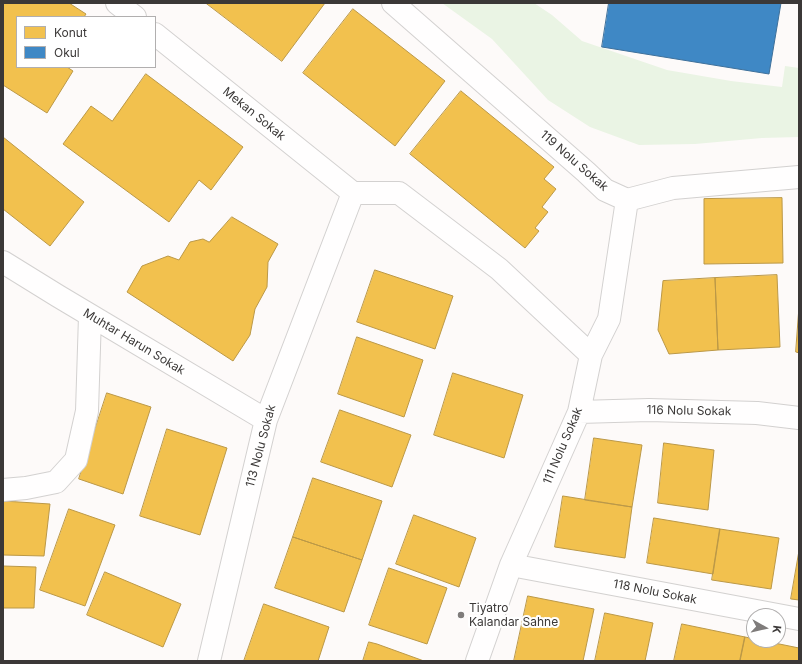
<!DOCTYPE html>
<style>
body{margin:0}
#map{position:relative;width:802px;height:664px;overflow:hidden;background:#fdfaf9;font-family:Inter,sans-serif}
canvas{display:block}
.frame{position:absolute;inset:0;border:4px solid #3b3837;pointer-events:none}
.legend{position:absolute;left:16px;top:16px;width:140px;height:52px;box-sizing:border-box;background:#fff;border:1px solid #b1afaf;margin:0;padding:5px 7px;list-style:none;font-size:12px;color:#3b3837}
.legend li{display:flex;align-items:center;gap:8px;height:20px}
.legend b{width:20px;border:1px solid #b1afaf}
.north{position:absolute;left:746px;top:608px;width:40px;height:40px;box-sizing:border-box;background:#fff;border:1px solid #b1afaf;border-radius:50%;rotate:98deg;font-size:11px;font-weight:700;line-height:16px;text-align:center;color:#3b3837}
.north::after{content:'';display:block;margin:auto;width:14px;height:18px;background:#7f7c7b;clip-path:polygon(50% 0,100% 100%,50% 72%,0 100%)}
</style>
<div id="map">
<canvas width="802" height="664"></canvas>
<div class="frame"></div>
<ul class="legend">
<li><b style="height:11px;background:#f2c14e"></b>Konut</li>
<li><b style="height:11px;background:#3f88c5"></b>Okul</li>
</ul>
<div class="north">K</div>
</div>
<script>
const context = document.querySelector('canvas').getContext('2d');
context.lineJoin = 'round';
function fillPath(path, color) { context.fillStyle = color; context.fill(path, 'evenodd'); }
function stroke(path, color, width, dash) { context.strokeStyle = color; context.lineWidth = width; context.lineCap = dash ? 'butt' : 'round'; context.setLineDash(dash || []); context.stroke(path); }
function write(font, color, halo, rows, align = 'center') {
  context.font = font + ' Inter,sans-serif'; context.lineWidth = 4; context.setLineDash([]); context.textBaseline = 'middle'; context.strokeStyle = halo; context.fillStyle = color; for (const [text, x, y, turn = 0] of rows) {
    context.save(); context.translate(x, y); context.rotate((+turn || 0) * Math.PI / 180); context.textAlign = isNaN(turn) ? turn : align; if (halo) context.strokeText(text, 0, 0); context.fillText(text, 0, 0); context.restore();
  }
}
const green = new Path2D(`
 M442 3H534L552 15 582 41 667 70 731 81 782 87 785 66 799 68V137L762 138 695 144 639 145 590 127 548 100 492 39Z`);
const homes = new Path2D(`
 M3 3H69L86 14 84 17H17V67H67L73 71 47 113 3 85Z
 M206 3H325L282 61Z
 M353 9 445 81 395 146 303 73Z
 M146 74 243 147 211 190 199 180 169 222 63 144 91 106 112 121Z
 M461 91 554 167 544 179 556 189 542 207 548 212 535 228 539 231 525 248 410 154Z
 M3 137 84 202 50 246 3 209Z
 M782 198 783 263 704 264V199Z
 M232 217 278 244 268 262 267 287 255 309 250 335 233 361 127 292 142 266 168 256 179 260 190 242 203 239 209 242Z
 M375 270 453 296 435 349 357 322Z
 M777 275 780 347 718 350 715 278Z
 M715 278 718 350 669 354 658 330 663 281Z
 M799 307V353L796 352Z
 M357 337 423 360 404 417 338 394Z
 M453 373 523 395 504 458 434 435Z
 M107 393 151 407 123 494 79 479Z
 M340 410 411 435 392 487 321 462Z
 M167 429 227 448 200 535 140 516Z
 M594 438 642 445 632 507 585 500Z
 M664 443 714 450 708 510 658 503Z
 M313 478 382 501 362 560 293 537Z
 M563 496 632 507 625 558 555 547Z
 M3 501 50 504 44 556 3 555Z
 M69 509 115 525 85 606 40 590Z
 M414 515 476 538 459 587 396 564Z
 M654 518 720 529 713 574 647 563Z
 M720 529 779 538 771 589 712 580Z
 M293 537 362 560 344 612 275 588Z
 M799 551V600L791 599Z
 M3 566 36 567 34 608H3Z
 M389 568 447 588 427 644 369 625Z
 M105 572 181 604 163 647 87 615Z
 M528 596 594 609 583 661H514Z
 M264 604 329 627 318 661H244Z
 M605 613 653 623 645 661H595Z
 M682 624 745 637 740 661H674Z
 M745 637 799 648V661H740Z
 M369 642 377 644 424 661H363Z`);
const schools = new Path2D(`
 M609 3H781L769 74 602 47Z`);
const minor = new Path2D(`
 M117 3 135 17
 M393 3 586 172 605 190 627 200 673 188 799 177
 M155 34 353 193
 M353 193H399L499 269 591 355
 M3 262 58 296 266 420
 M579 412 649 410 757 413 799 418
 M3 490 26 488 56 482 76 460 87 411 90 316
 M511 565 799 619
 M209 661 266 420 353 193
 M477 661 511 565 579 412 591 355 609 319 627 200`);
const markers = [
 [461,615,4,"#7f7c7b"]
];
const streetNames = [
 ["Mekan Sokak",254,114,39],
 ["119 Nolu Sokak",574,161,41],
 ["Muhtar Harun Sokak",134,342,31],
 ["116 Nolu Sokak",689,411,1],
 ["113 Nolu Sokak",261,446,-75],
 ["111 Nolu Sokak",563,446,-67],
 ["118 Nolu Sokak",655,592,11]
];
const poiNames = [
 ["Tiyatro",469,608],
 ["Kalandar Sahne",469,622]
];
fillPath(green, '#eaf4e4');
fillPath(homes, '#f2c14e');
stroke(homes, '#bb9847', 1);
fillPath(schools, '#3f88c5');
stroke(schools, '#3e709a', 1);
stroke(minor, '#d3d1d0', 24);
stroke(minor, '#fffefe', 22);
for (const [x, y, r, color] of markers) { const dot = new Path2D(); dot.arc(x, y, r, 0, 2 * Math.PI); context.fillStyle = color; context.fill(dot); stroke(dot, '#fff', 1.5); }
write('12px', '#3b3837', '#fff', streetNames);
write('12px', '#3b3837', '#fff', poiNames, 'left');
</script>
